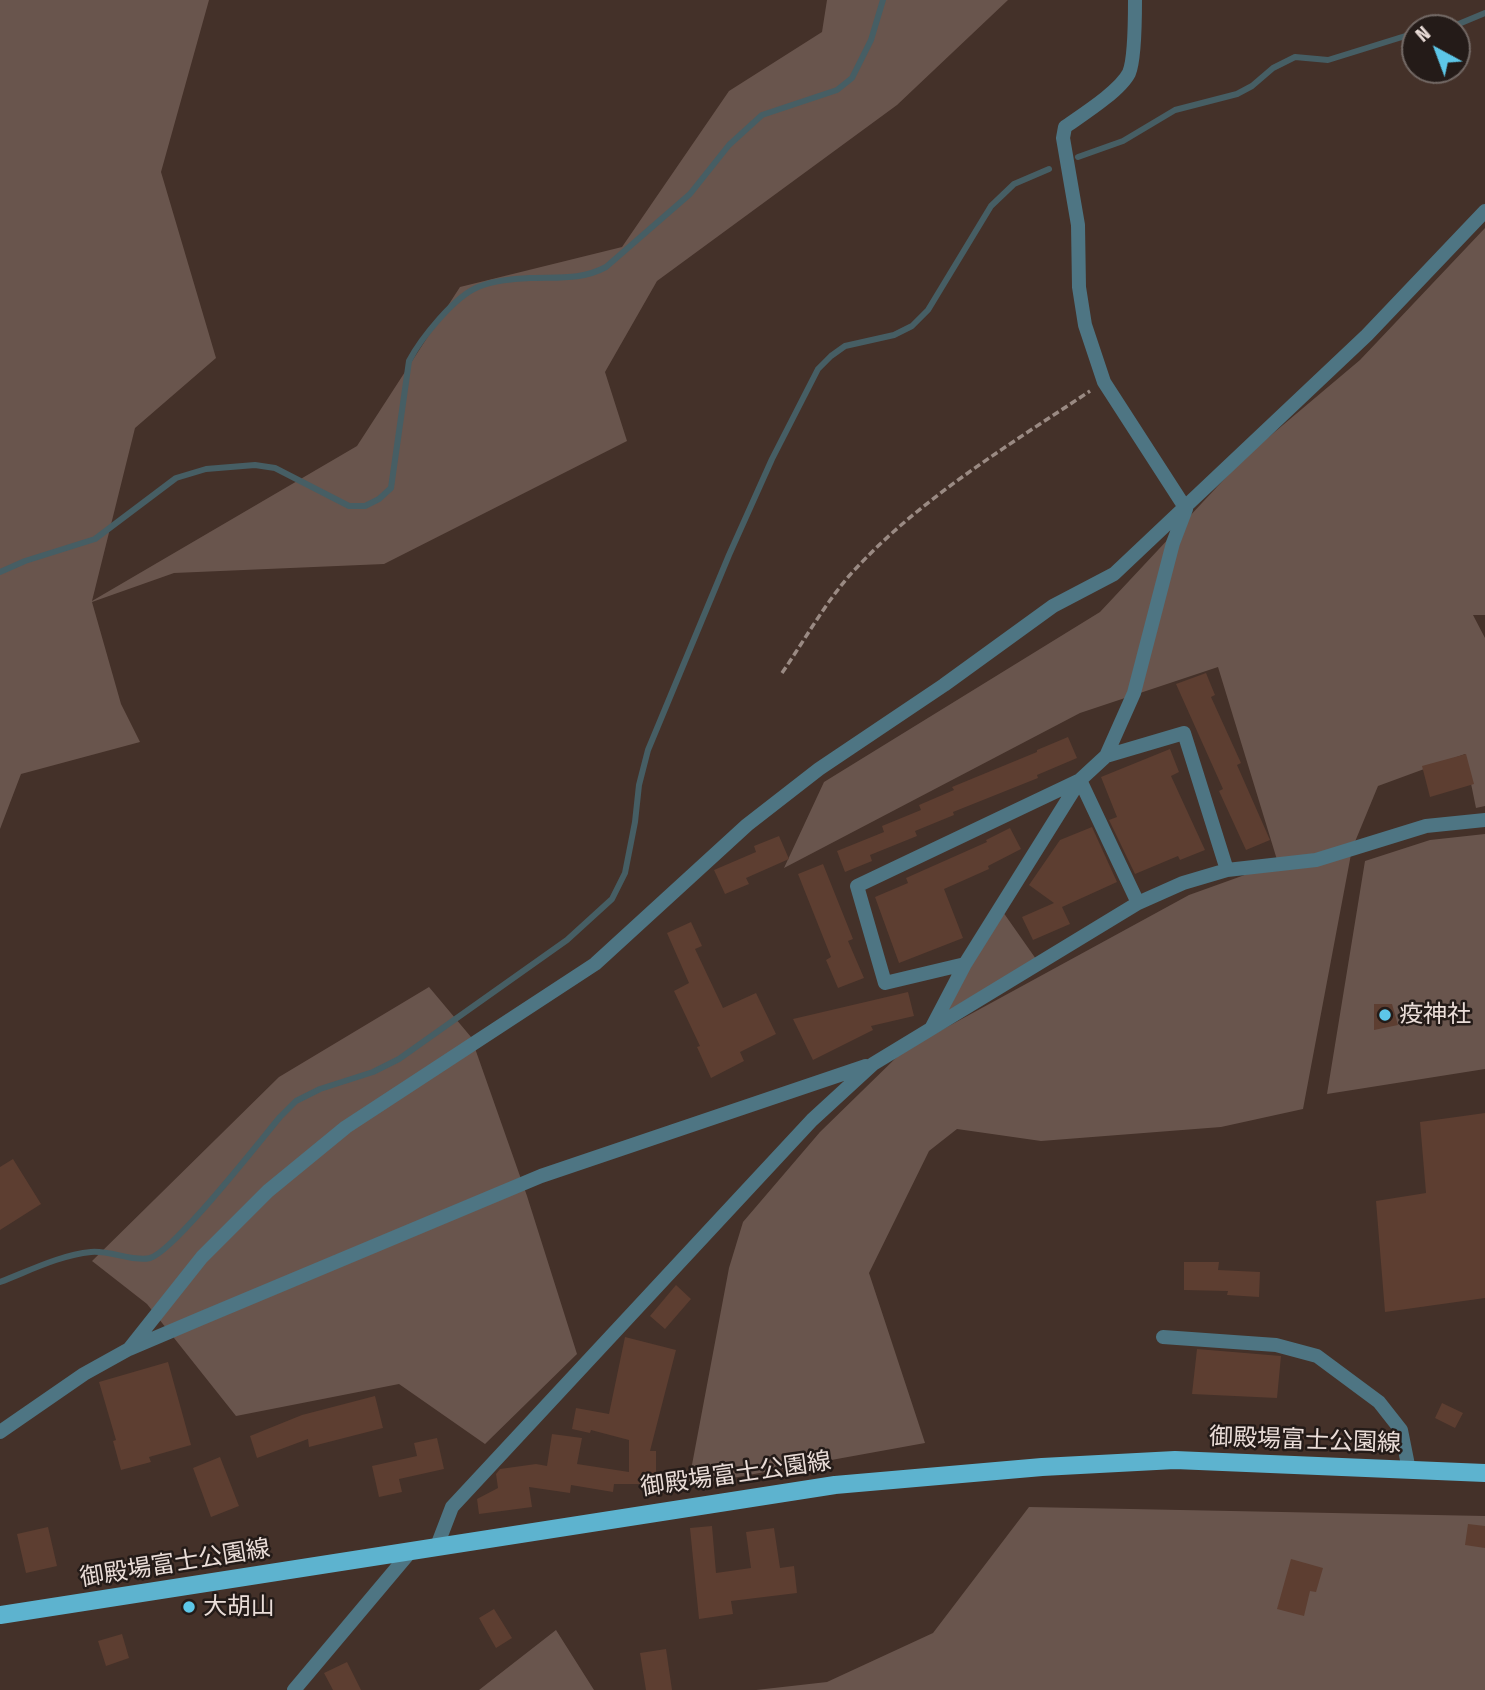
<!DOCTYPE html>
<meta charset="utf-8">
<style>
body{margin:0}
#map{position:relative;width:1485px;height:1690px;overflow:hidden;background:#443129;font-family:"Fira Sans Condensed",sans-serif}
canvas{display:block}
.north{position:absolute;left:1401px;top:14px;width:70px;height:70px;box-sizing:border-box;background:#241b18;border:2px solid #736965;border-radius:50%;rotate:319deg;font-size:19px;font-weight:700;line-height:28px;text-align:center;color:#eaddd8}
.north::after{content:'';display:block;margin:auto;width:24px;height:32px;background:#5dc7e8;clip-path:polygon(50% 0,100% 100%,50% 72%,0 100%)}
</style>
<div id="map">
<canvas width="1485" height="1690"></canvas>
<div class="north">N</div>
</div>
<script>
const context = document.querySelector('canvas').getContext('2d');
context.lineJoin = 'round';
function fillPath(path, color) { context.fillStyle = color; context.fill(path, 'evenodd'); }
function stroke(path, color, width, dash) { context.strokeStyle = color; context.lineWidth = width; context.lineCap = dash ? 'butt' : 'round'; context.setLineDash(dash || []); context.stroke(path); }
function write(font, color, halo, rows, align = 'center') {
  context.font = font + ' "Fira Sans Condensed","Noto Sans JP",sans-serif'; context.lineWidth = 5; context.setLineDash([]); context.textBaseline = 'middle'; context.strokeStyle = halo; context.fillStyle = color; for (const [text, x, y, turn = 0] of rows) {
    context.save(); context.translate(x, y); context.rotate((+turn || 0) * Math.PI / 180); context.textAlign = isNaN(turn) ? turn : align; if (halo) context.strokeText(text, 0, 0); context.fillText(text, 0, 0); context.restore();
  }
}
const green = new Path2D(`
 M0 0H209L161 172 216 358 135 428 92 601 357 446 460 287 622 247 729 91 822 32 827 0H1008L897 105 657 281 605 372 627 441 384 564 174 573 92 602 121 704 140 742 21 774 0 829Z
 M1485 228V615H1473L1485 638V806L1476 808 1465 754 1378 786 1352 849 1303 1109 1221 1127 1041 1141 957 1129 929 1151 869 1273 925 1443 688 1486 729 1268 743 1222 820 1132 903 1051 1189 895 1278 863 1218 667 1080 713 784 868 824 782 1100 612 1245 457 1360 360Z
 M1485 834V1069L1327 1094 1365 861 1430 840Z
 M1003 912 1036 959 942 1017 969 966Z
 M429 987 471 1037 527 1196 577 1354 485 1444 399 1384 236 1416 147 1304 92 1261 279 1077Z
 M1029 1507 1485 1516V1690H756L827 1682 933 1633Z
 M556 1630 594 1690H479Z`);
const stream = new Path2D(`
 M1449 28 1485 13
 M1078 157 1123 141 1175 110 1237 94 1252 86 1273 68 1295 57 1328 60 1415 33
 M0 572 25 561 95 539 176 478 206 469 255 465 275 468 349 506H365L379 499 391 488 409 361C421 338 454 297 478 287 494 280 515 279 532 278 558 277 582 280 606 267L690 194 729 145 762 115 837 90 852 78 871 40 883 0
 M0 1282C29 1271 60 1255 91 1252 109 1250 134 1262 150 1258 174 1251 259 1142 280 1117L296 1101 320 1089 373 1072 399 1059 567 940 612 899 625 873 635 822 639 785 648 750 729 555 772 459 818 369 831 356 845 346 894 335 912 326 928 310 991 206 1014 184 1049 169`);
const building = new Path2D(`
 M1206 673 1215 695 1211 697 1241 763 1237 765 1270 840 1246 850 1219 791 1223 789 1176 684Z
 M1068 737 1077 758 1037 775 1038 778 953 812 954 815 915 831 917 836 870 855 872 861 845 872 837 851 884 832 882 826 921 810 919 805 954 790 952 787 1037 752V750Z
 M1170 749 1179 772 1171 776 1205 850 1180 860 1178 856 1135 874 1109 820 1117 817 1101 777Z
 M1466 754 1474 784 1430 797 1422 766Z
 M1092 827 1117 882 1062 907 1070 924 1033 940 1022 917 1054 903 1029 885 1060 840Z
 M1010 828 1021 849 988 866 989 869 944 889 963 938 899 963 875 897 908 883 906 878 987 842 986 840Z
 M779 836 789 859 746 878 749 884 725 894 714 870 756 852 754 846Z
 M823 864 853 939 848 941 864 978 838 988 826 960 831 957 798 874Z
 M691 922 702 946 695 949 723 1008 756 993 776 1034 740 1052 744 1061 711 1078 697 1047 700 1046 674 991 689 983 667 933Z
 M908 992 914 1016 871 1026 873 1030 813 1060 793 1019Z
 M1374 1004H1392L1398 1025 1374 1030Z
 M1485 1113V1298L1385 1312 1376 1201 1426 1193 1420 1122Z
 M13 1159 41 1204 0 1230V1167Z
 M1184 1262H1219L1218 1270 1260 1272 1259 1297 1227 1295 1228 1291 1184 1290Z
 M676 1285 691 1299 665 1329 650 1316Z
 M625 1337 676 1350 650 1451H656V1484H614L613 1492 571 1485 570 1493 529 1487 532 1507 479 1514 477 1499 498 1488 496 1474 500 1469 536 1464 547 1466 552 1434 582 1438 577 1464 629 1472V1440L591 1430 590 1433 572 1429 576 1408 609 1414Z
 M1197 1349 1281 1356 1277 1398 1192 1394Z
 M168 1362 191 1445 149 1457 151 1462 121 1470 113 1441 116 1440 99 1382Z
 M375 1396 383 1428 309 1447 308 1439 257 1458 250 1436 302 1415Z
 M1442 1403 1463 1413 1455 1428 1435 1418Z
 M437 1438 444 1469 399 1479 402 1492 379 1497 372 1466 417 1456 414 1443Z
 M220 1457 239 1506 211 1517 193 1468Z
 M1468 1524 1485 1526V1548L1465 1545Z
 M712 1526 716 1573 751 1568 746 1532 774 1528 780 1568 794 1566 797 1593 731 1601 733 1614 699 1619 690 1528Z
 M48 1527 57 1566 26 1573 17 1534Z
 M1291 1559 1323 1568 1316 1592 1310 1591 1304 1616 1277 1609Z
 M494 1609 512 1638 496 1648 479 1618Z
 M122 1634 129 1658 106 1666 98 1641Z
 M666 1649 672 1690H646L640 1653Z
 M347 1662 361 1690H333L324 1673Z`);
const path = new Path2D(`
 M782 673C804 641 824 605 849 576 916 501 1006 447 1090 391`);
const street = new Path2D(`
 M1106 756 1184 733 1227 870
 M965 964 885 983 857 886 1080 780 1138 903
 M932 1027 965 964 1080 780 1106 756 1134 693 1173 543 1186 509 1104 382 1085 325 1079 287 1078 225 1063 138 1065 127C1082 115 1120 91 1129 73 1135 59 1135 16 1135 0
 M1163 1337 1276 1345 1317 1356 1379 1402 1401 1430 1409 1470
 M129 1349 202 1257 268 1191 346 1127 595 964 747 825 819 769 944 685 1053 606 1114 574 1367 335 1485 211
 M0 1432 84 1374 129 1349 202 1318 541 1176 866 1066
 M437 1546 452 1507 812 1120 873 1064 1138 903 1183 883 1227 870 1316 860 1426 826 1485 820
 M294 1690 411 1551`);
const primary = new Path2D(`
 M0 1615 835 1485 1042 1467 1175 1460 1485 1473`);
const markers = [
 [1385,1015,7,"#5dc7e8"],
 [189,1607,7,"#5dc7e8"]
];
const poiNames = [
 ["疫神社",1399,1015],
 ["大胡山",203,1607]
];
const streetNames = [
 ["御殿場富士公園線",1305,1441,2],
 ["御殿場富士公園線",736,1475,-8],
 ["御殿場富士公園線",175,1564,-9]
];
fillPath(green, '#69554d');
stroke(stream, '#465e64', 6);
fillPath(building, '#5d3e31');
stroke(path, '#9a8a83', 3.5, [7, 3.5]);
stroke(street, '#4e7583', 14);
stroke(primary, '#5db3cf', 18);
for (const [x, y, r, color] of markers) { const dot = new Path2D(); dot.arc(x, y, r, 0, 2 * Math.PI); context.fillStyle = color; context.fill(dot); stroke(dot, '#241b18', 2.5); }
write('24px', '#eaddd8', '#241b18', poiNames, 'left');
write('24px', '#eaddd8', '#241b18', streetNames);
</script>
